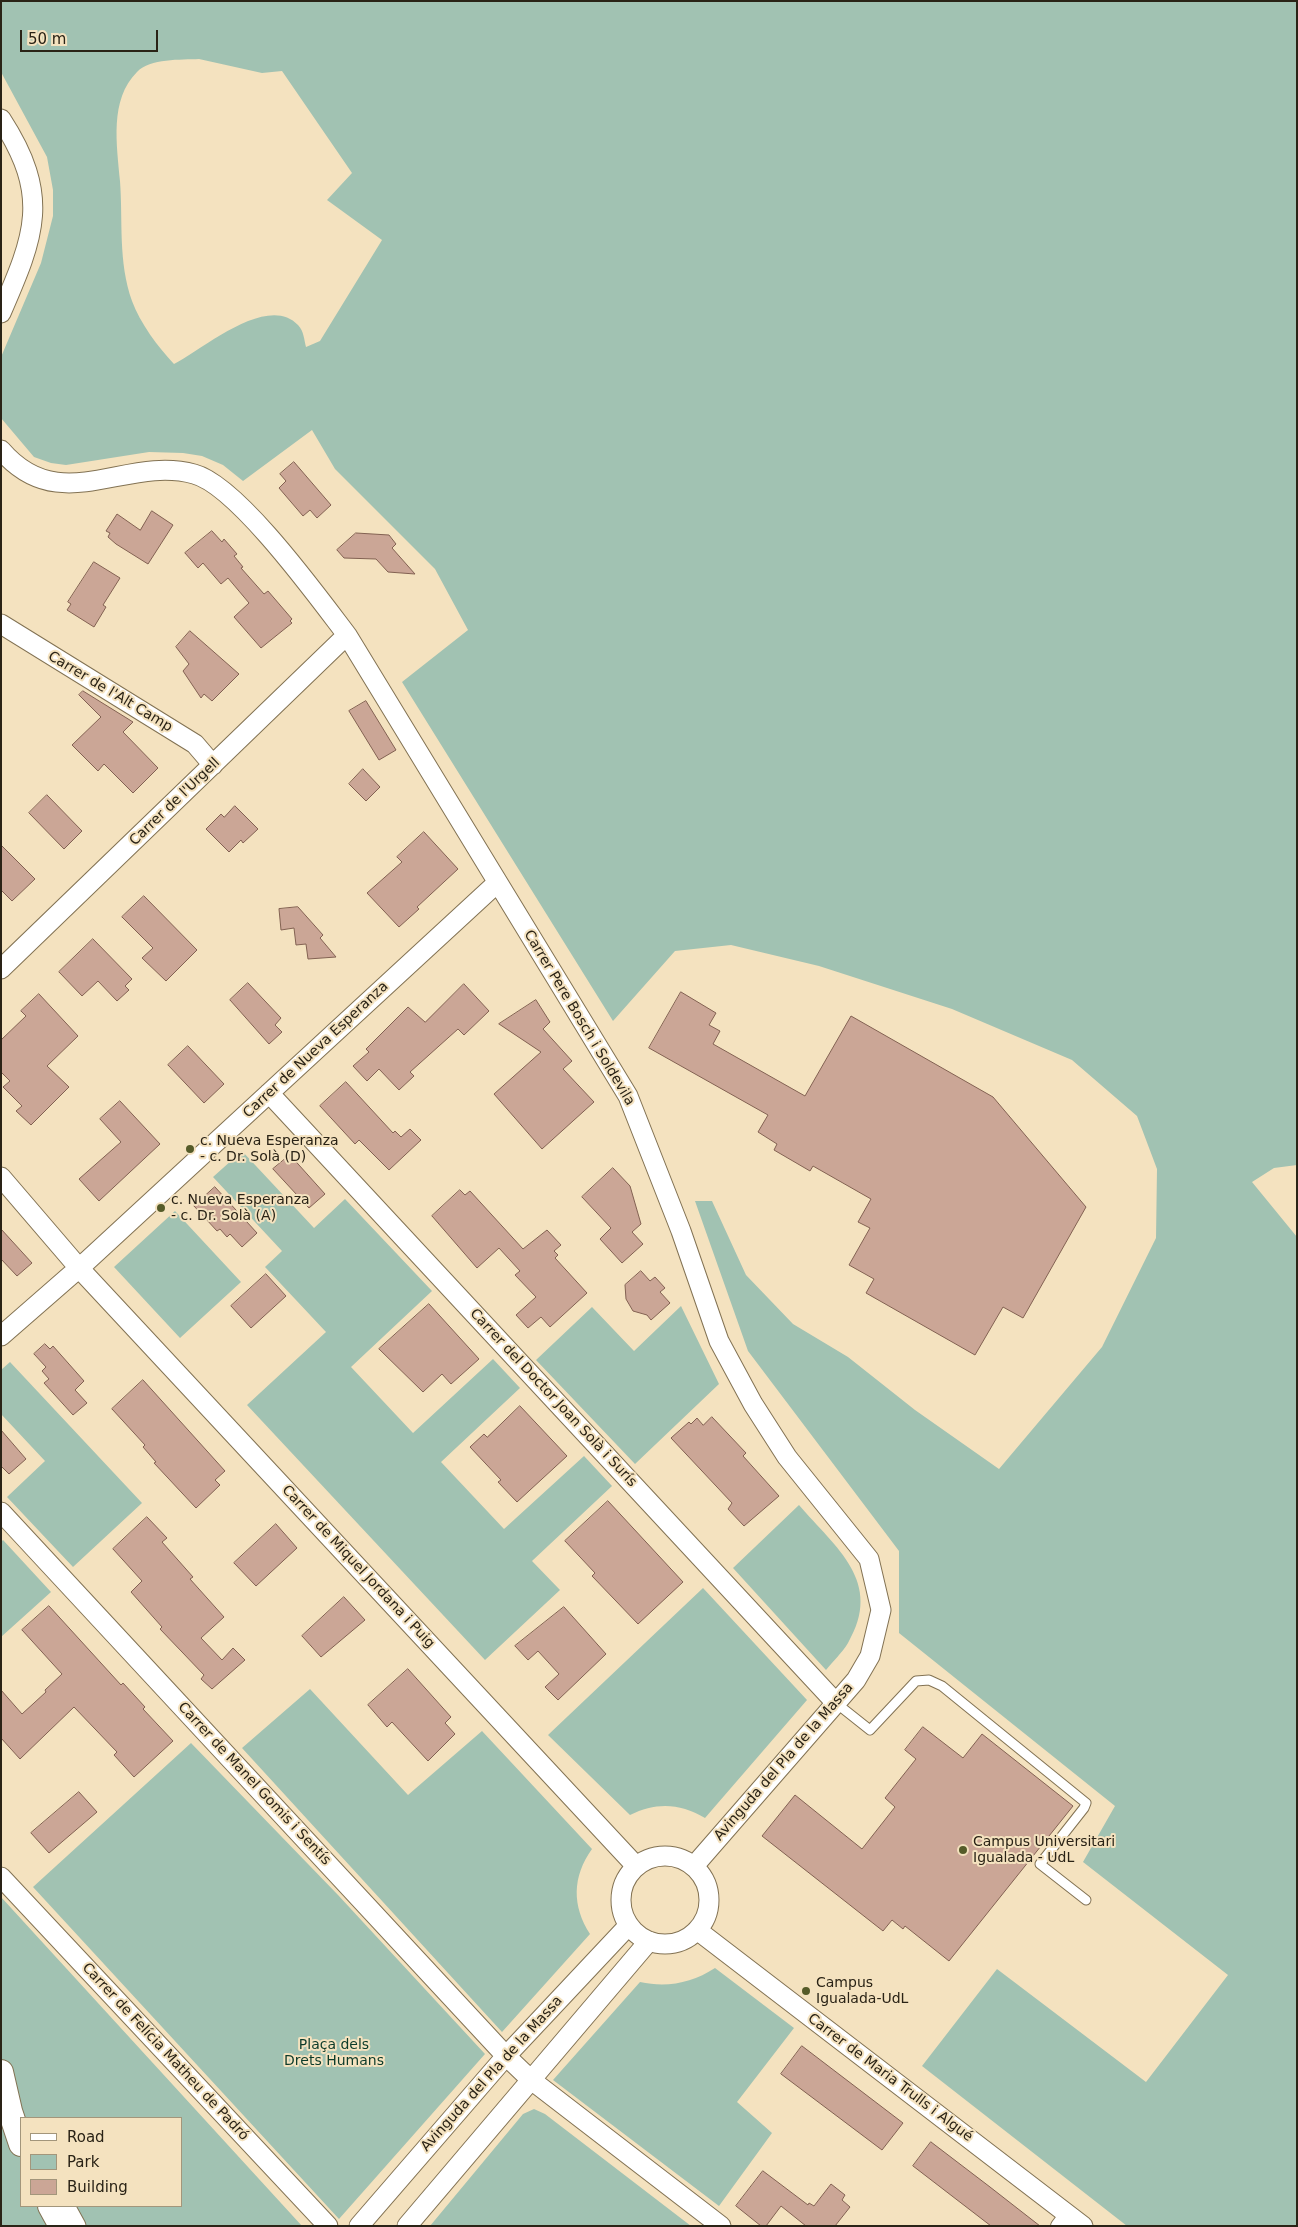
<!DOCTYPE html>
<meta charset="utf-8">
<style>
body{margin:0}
#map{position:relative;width:1298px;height:2227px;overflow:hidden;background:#f4e2bf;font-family:"DejaVu Sans",sans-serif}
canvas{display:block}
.frame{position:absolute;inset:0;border:2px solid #2a2316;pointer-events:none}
.legend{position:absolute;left:20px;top:2117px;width:162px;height:90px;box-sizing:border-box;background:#f4e2bf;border:1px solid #a3967b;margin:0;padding:6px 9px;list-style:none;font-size:15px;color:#2a2316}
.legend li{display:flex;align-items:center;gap:10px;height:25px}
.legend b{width:25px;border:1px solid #a3967b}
.scale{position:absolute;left:20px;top:30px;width:138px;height:22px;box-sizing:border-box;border:2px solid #2a2316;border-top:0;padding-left:6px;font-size:15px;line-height:18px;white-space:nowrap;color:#2a2316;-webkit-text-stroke:4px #f4e2bf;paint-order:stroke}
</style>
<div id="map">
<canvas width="1298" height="2227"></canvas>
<div class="frame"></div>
<ul class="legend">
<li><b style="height:6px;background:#fff"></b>Road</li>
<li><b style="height:14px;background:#a1c2b2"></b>Park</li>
<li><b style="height:14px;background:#cba696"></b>Building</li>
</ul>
<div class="scale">50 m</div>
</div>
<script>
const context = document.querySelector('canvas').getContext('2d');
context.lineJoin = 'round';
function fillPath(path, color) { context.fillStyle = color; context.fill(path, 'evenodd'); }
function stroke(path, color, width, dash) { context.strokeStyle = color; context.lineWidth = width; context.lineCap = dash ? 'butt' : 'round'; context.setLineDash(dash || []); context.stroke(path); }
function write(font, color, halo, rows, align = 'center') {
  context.font = font + ' "DejaVu Sans",sans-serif'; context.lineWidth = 4; context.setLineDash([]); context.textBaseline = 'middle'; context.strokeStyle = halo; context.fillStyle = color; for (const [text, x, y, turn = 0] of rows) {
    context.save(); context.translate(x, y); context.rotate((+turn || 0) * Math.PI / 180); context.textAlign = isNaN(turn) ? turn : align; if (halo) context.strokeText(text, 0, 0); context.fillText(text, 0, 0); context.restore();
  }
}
const green = new Path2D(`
 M1 1H1297V1165L1274 1168 1252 1182 1297 1237V2226H1127L922 2066 997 1969 1146 2082 1228 1975 1083 1862 1115 1806 899 1633V1551L748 1351 695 1201H712L746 1275 793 1324 848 1357 915 1410 999 1469 1102 1347 1156 1238 1157 1169 1137 1116 1072 1060 952 1009 819 966 731 945 675 951 613 1021 402 682 468 630 435 569 335 469 312 430 243 481 223 465 202 456 183 453 149 452 66 465 51 463 34 457 1 418V357L41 263 53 216V190L47 157 1 72ZM199 59 262 73 282 71 352 173 327 200 382 240 320 341 306 347C304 340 304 331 298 325 268 293 204 348 174 364 158 347 140 323 132 301 118 261 123 222 120 181 117 145 109 100 137 72 150 58 181 60 199 59Z
 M242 1151 314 1228 345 1199 432 1291 351 1367 413 1433 493 1359 520 1388 441 1462 504 1529 584 1456 612 1486 532 1561 560 1590 485 1660 247 1405 326 1332 265 1267 282 1251 213 1177Z
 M175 1211 241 1282 180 1338 114 1267Z
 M681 1306 719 1384 635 1464 536 1360 592 1307 634 1351Z
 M10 1362 142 1503 73 1567 7 1497 45 1461 1 1414V1370Z
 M799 1505C836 1548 884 1582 848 1643 842 1653 833 1661 826 1670L733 1568Z
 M3 1540 51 1592 1 1637V1542Z
 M703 1588 807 1700 705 1818C680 1803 656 1802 630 1815L548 1735Z
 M310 1689 408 1795 482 1731 592 1849C572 1877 572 1906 590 1934L502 2032 242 1748Z
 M191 1743 338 1895 485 2054 339 2219 33 1887Z
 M1 1897 302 2226H1ZM21 2118H181V2206H21Z
 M715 1968 794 2028 737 2102 772 2133 719 2206 553 2080 640 1982C667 1988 692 1983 715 1968Z
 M534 2109 545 2114 691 2226H430L523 2114Z`);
const building = new Path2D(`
 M294 462 331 505 317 518 310 510 303 516 279 488 286 481 280 474Z
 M152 511 173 525 148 564 116 544 108 537 110 533 106 531 117 514 140 530Z
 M212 531 222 542 224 539 237 554 234 556 243 567 241 568 264 594 268 591 292 619 290 621 292 623 261 648 234 617 249 603 228 578 221 584 203 563 198 568 185 553Z
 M356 533 389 535 396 544 392 548 415 574 388 572 376 559 344 558 337 550Z
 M94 562 120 578 103 605 106 607 94 627 67 610 71 604 68 602Z
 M190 631 239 674 212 701 204 694 201 698 183 671 189 664 176 647Z
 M83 691 133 722 123 732 158 768 133 793 104 764 98 771 72 745 101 717 79 695Z
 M366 701 396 750 379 760 349 711Z
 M363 769 380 787 366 801 349 784Z
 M47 795 82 831 64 849 29 813Z
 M235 806 258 829 243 843 241 840 229 852 206 829 221 814 224 817Z
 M424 832 458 869 417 907 419 909 399 927 367 893 402 862 397 857Z
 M1 845 35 879 12 901 1 890Z
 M144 896 197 950 166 981 142 958 153 948 122 917Z
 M298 907 323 935 320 938 336 957 308 959 306 944 296 945 294 928 281 930 279 909Z
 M93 939 132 979 125 986 129 990 117 1001 98 981 82 996 59 972Z
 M248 983 281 1018 275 1025 282 1032 269 1044 230 1000Z
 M464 984 489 1011 464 1035 458 1029 410 1072 414 1076 399 1090 379 1069 367 1081 353 1066 369 1052 366 1049 408 1007 425 1022Z
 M681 992 716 1013 709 1025 720 1031 713 1044 805 1096 851 1016 993 1097 1086 1207 1023 1318 1003 1307 975 1355 866 1293 874 1279 849 1265 870 1228 858 1222 871 1199 813 1166 810 1171 774 1150 777 1144 758 1132 768 1115 649 1048Z
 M39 994 78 1036 47 1066 69 1087 31 1125 16 1111 22 1106 3 1087 10 1081 1 1072V1040L26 1016 21 1011Z
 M536 1000 550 1022 543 1029 572 1061 563 1069 594 1102 542 1149 494 1094 541 1052 499 1024Z
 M188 1046 224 1084 204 1103 168 1065Z
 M346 1082 393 1133 395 1131 401 1137 410 1129 421 1140 389 1170 359 1140 355 1144 320 1106Z
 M120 1101 160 1144 99 1201 79 1179 121 1142 100 1119Z
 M290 1155 325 1194 309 1208 273 1169Z
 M613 1168 630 1186 641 1224 632 1232 643 1244 622 1263 600 1239 611 1228 582 1197Z
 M215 1187 257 1233 242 1247 230 1234 227 1237 220 1229 217 1231 194 1206Z
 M460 1190 465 1195 470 1191 523 1249 547 1230 561 1245 554 1251 558 1255 555 1258 587 1293 550 1327 541 1317 528 1328 516 1315 536 1297 515 1275 520 1271 499 1248 477 1268 432 1216Z
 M1 1229 32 1263 17 1276 1 1259Z
 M641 1271 650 1281 655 1277 665 1288 660 1292 670 1303 651 1320 647 1315 633 1311 626 1299 625 1285Z
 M266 1274 286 1296 251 1328 231 1306Z
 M429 1304 479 1359 451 1384 442 1374 423 1392 379 1349Z
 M45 1344 50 1349 53 1346 84 1381 75 1390 87 1403 73 1415 44 1383 49 1379 42 1371 46 1367 34 1354Z
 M143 1380 225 1471 215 1480 220 1485 196 1508 154 1463 156 1462 143 1447 145 1445 112 1409Z
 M520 1406 567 1456 517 1502 498 1482 501 1480 470 1447 484 1434 487 1437Z
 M712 1417 746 1453 743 1456 779 1496 744 1526 728 1509 732 1503 671 1438 689 1422 691 1424 697 1418 703 1425Z
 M1 1430 26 1459 9 1474 1 1466Z
 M608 1501 683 1582 638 1624 592 1576 595 1573 565 1541Z
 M147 1517 167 1538 162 1542 193 1577 190 1579 224 1617 201 1638 222 1660 233 1648 245 1660 212 1689 201 1679 204 1675 160 1629 162 1627 131 1592 142 1581 113 1549Z
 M276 1524 297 1548 256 1586 234 1563Z
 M344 1597 365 1620 321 1657 302 1636Z
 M49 1606 121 1685 123 1683 145 1707 143 1709 173 1741 134 1777 114 1755 117 1752 74 1707 20 1759 1 1738V1690L22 1714 46 1692 45 1690 62 1674 22 1630Z
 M564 1607 606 1654 558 1700 545 1687 559 1674 538 1651 528 1660 515 1646Z
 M408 1669 451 1717 445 1723 455 1734 428 1761 392 1722 387 1727 368 1705Z
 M923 1727 963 1758 982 1734 1073 1806 949 1961 905 1926 903 1929 892 1920 883 1931 762 1836 795 1795 862 1849 895 1807 885 1798 916 1759 905 1750Z
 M79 1792 97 1812 49 1853 31 1833Z
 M802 2046 903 2123 882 2150 781 2074Z
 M931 2142 990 2187 1040 2226H991L913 2166Z
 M763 2171 808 2205 809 2203 814 2206 831 2184 845 2195 842 2200 850 2207 835 2226H806L781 2206 766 2226H761L736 2206Z`);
const service = new Path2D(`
 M836 1703 870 1730 916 1681 929 1680 942 1686 1086 1803 1084 1808 1040 1864 1086 1900`);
const pedestrian = new Path2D(`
 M1058 2226 1067 2214`);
const minor = new Path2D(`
 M1 119C51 196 35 235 1 313
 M1 450C60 519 125 455 194 474 237 485 318 597 347 635L628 1096 681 1231 719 1341 753 1404 787 1457 869 1559 881 1610 870 1656 856 1680 694 1866
 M1 624 195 744 213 765
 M1 969 347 635
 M269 1093 836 1703
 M1 1177 79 1268 636 1866
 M1 1336 87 1261 497 883
 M1 1512 506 2056 530 2079 721 2226
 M621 1900a44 44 0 1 1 88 0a44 44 0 1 1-88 0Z
 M1 1877 328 2226
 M697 1930 1083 2226
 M65 2206 76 2226
 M359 2226 506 2056 629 1925
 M407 2226 649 1941`);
const tertiary = new Path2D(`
 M1 2072 10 2111 21 2144
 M50 2206 61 2226`);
const markers = [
 [190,1149,5,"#555b29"],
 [161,1208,5,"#555b29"],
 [963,1850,5,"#555b29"],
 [806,1991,5,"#555b29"]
];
const streetNames = [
 ["Carrer de l'Alt Camp",110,692,31],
 ["Carrer de l'Urgell",175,802,-44],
 ["Carrer Pere Bosch i Soldevila",579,1018,59],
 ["Carrer de Nueva Esperanza",316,1050,-43],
 ["Carrer del Doctor Joan Solà i Surís",553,1398,47],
 ["Carrer de Miquel Jordana i Puig",358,1567,47],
 ["Avinguda del Pla de la Massa",784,1762,-49],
 ["Carrer de Manel Gomis i Sentís",254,1784,47],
 ["Carrer de Felícia Matheu de Padró",165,2052,47],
 ["Avinguda del Pla de la Massa",492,2074,-48],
 ["Carrer de Maria Trulls i Algué",890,2078,37]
];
const poiNames = [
 ["c. Nueva Esperanza",200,1141],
 ["- c. Dr. Solà (D)",200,1157],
 ["c. Nueva Esperanza",171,1200],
 ["- c. Dr. Solà (A)",171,1216],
 ["Campus Universitari",973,1842],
 ["Igualada - UdL",973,1858],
 ["Campus",816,1983],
 ["Igualada-UdL",816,1999]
];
const parkNames = [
 ["Plaça dels",334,2045],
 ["Drets Humans",334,2061]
];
fillPath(green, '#a1c2b2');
fillPath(building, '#cba696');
stroke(building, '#826152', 1);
stroke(service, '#827253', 11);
stroke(pedestrian, '#827253', 16);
stroke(minor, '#827253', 21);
stroke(tertiary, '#827253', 26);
stroke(service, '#fff', 9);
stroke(pedestrian, '#fff', 14);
stroke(minor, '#fff', 19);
stroke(tertiary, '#fff', 24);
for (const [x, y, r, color] of markers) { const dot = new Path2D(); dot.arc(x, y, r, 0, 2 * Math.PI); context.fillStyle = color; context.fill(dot); stroke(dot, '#f4e2bf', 2); }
write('14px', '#2a2316', '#f4e2bf', streetNames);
write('14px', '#2a2316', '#f4e2bf', poiNames, 'left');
write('14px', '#0c3b2a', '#f4e2bf', parkNames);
</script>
